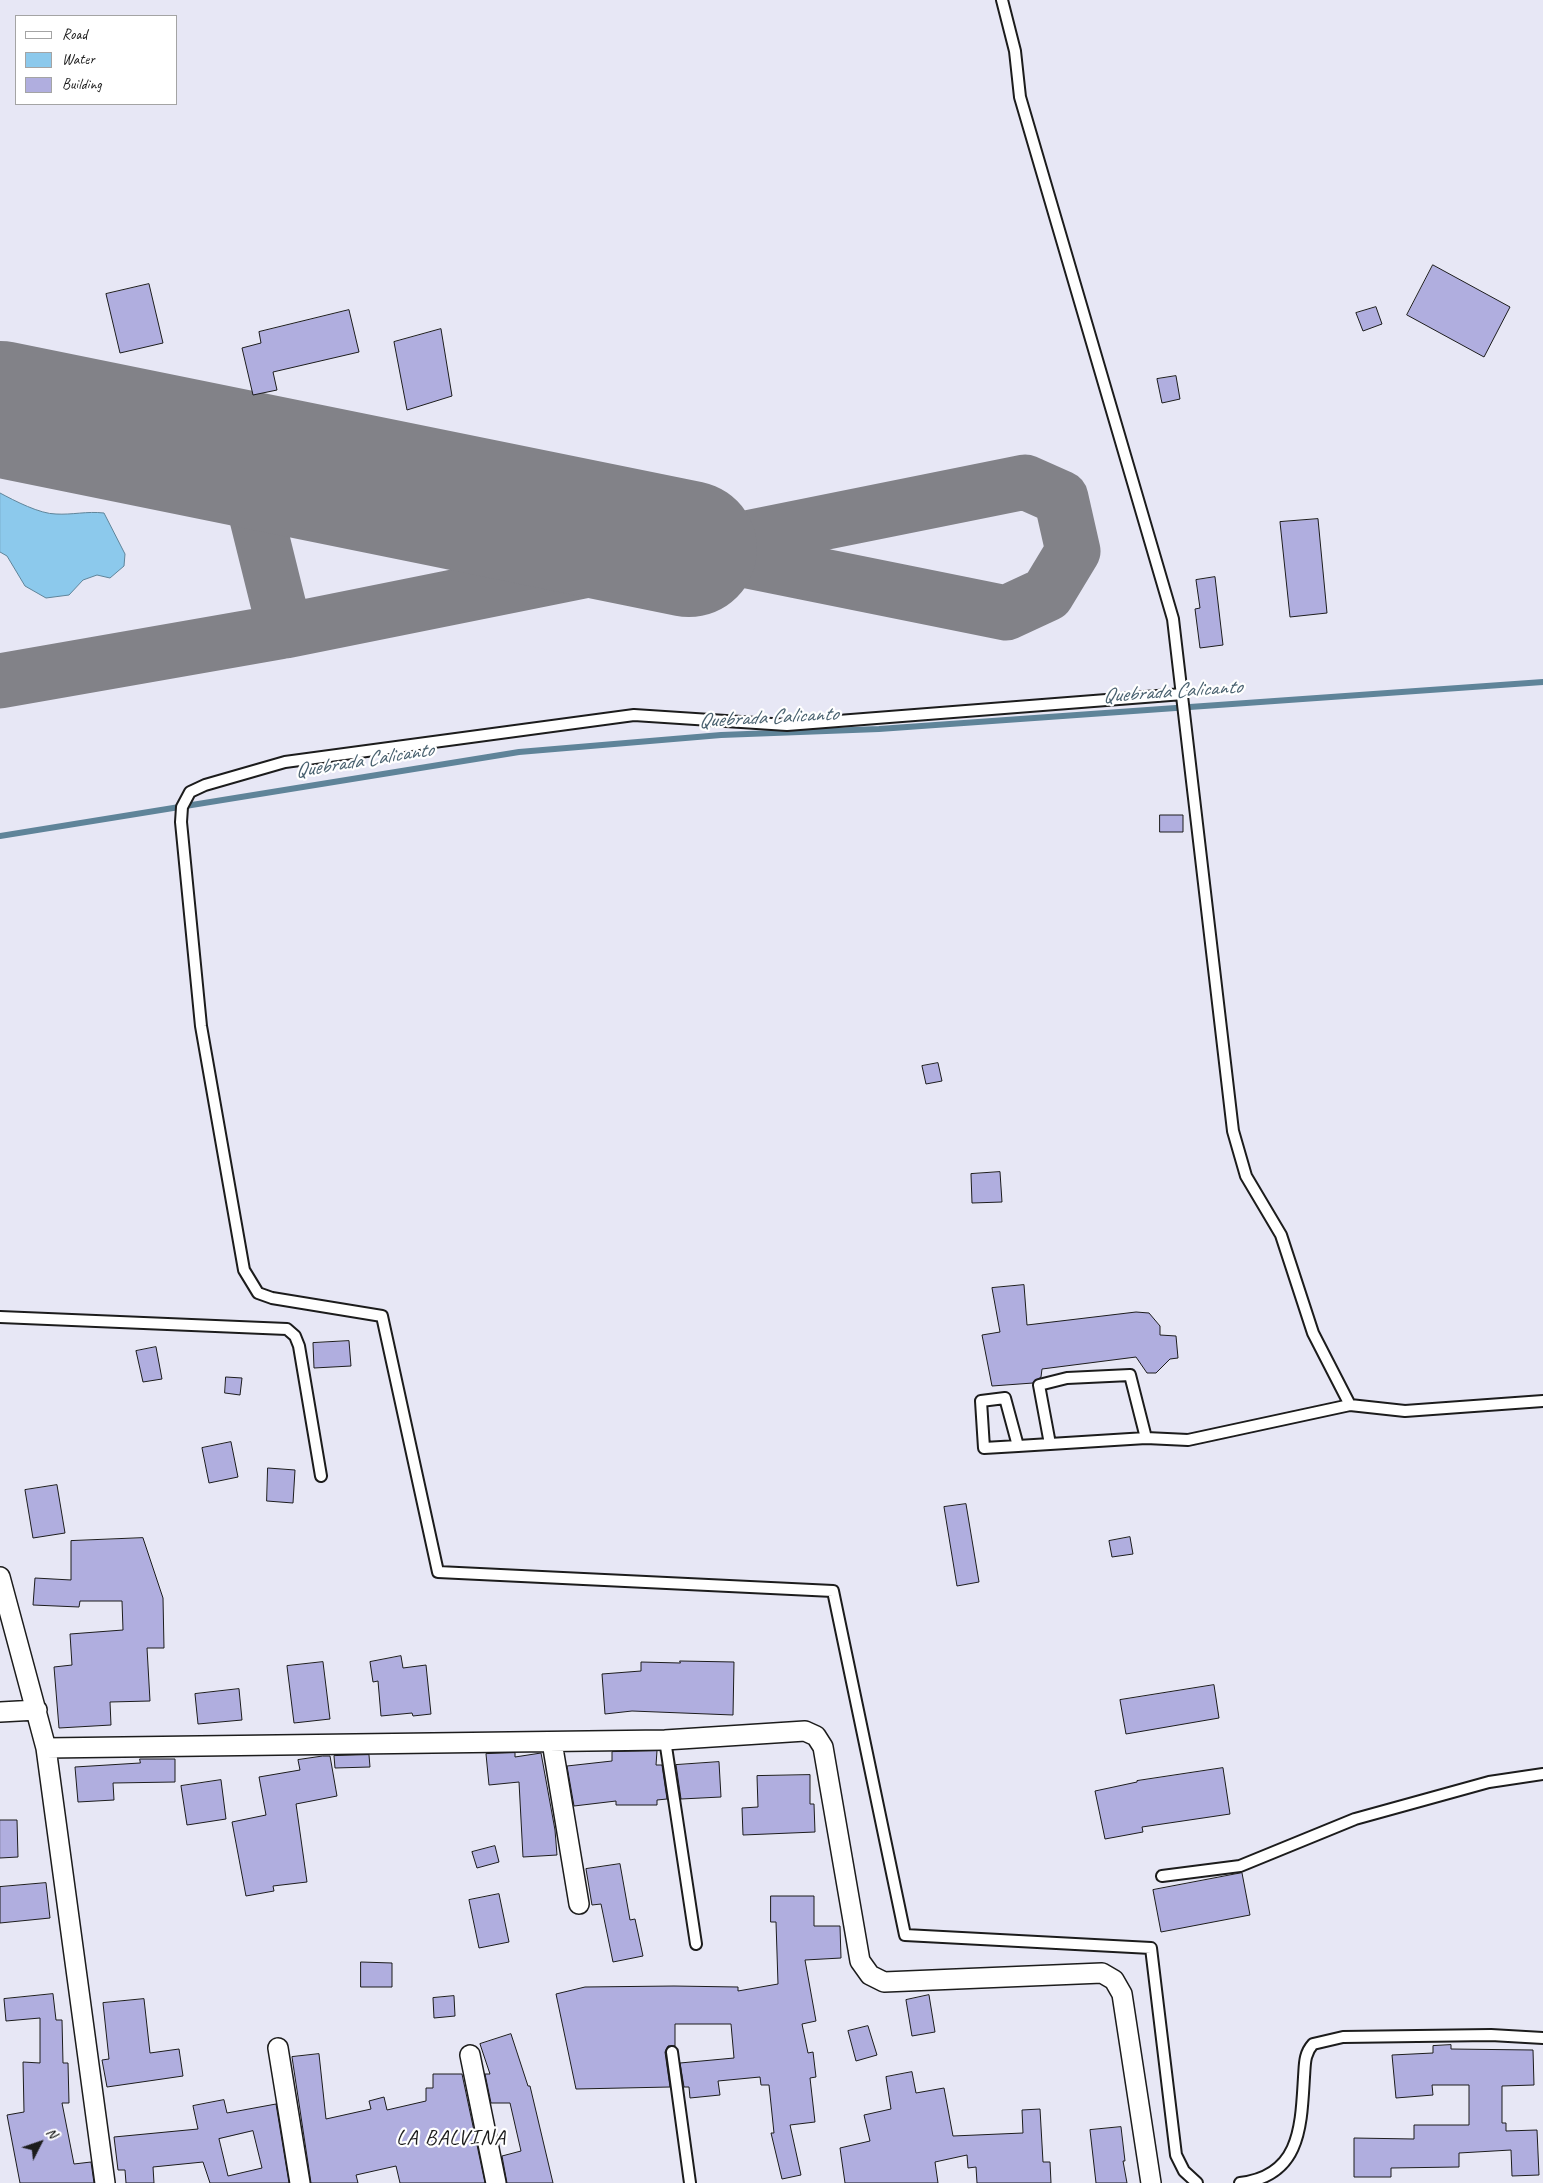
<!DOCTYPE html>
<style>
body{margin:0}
#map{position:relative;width:1543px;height:2183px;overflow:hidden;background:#e7e7f5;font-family:Caveat,sans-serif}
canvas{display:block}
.legend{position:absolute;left:15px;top:15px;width:162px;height:90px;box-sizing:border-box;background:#fff;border:1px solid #a4a4a4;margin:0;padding:6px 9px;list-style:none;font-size:15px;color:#1c1c1c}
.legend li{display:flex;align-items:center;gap:10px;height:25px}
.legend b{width:25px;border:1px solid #a4a4a4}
.north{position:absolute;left:15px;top:2118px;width:50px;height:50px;-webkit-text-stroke:4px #fff;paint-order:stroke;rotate:49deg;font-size:14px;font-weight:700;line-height:20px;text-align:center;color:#1c1c1c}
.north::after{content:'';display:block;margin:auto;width:18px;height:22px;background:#1c1c1c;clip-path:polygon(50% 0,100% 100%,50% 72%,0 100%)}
</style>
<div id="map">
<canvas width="1543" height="2183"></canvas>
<ul class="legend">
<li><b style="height:6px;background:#fff"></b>Road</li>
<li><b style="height:14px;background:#8cc9ec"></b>Water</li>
<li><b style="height:14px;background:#b0aedf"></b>Building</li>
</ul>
<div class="north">N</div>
</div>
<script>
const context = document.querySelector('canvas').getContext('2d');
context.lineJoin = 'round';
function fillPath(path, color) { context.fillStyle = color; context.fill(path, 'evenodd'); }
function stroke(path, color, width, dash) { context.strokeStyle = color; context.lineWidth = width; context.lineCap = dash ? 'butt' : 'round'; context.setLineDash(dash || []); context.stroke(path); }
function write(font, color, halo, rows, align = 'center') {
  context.font = font + ' Caveat,sans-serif'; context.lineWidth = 4.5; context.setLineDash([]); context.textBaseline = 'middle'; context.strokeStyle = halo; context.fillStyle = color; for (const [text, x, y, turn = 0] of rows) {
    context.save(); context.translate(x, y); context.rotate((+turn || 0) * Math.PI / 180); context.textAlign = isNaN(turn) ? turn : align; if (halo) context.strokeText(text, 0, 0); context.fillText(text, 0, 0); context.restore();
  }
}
const water = new Path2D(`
 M0 493C15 501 40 514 56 514 72 515 87 511 104 513L125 554 124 566 110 578 97 575 83 580 69 595 46 598 25 586 7 556 0 552Z`);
const stream = new Path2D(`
 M0 836 519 752 721 735 879 729 1543 682`);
const taxiway = new Path2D(`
 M242 458 285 631
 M0 681 285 631 1025 482 1061 498 1073 551 1047 594 1006 613 689 549`);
const runway = new Path2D(`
 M0 409 689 549`);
const building = new Path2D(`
 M1433 265 1510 307 1484 357 1407 315Z
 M149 284 163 343 120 353 106 294Z
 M1376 307 1382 324 1363 331 1356 313Z
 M349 310 359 352 273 372 277 390 253 395 242 348 261 343 259 332Z
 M441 329 452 396 407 410 394 342Z
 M1176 376 1180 399 1162 403 1157 379Z
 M1318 519 1327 613 1290 617 1280 522Z
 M1215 577 1223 645 1200 648 1195 609 1200 608 1196 580Z
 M1160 815H1183V832H1160Z
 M938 1063 942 1081 926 1084 922 1066Z
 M1000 1172 1002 1202 972 1203 971 1174Z
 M1024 1285 1027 1325 1136 1312 1149 1313 1160 1326V1335L1176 1336 1178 1358 1170 1359 1156 1373H1147L1136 1357 1042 1369 1041 1377 1033 1383 992 1386 982 1335 1000 1332 992 1288Z
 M349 1341 351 1366 314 1368 313 1343Z
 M156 1347 162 1379 143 1382 136 1351Z
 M226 1377 242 1378 240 1395 225 1393Z
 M231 1442 238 1477 209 1483 202 1448Z
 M268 1468 295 1470 293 1503 267 1501Z
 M57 1485 65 1533 33 1538 25 1490Z
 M966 1504 979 1582 957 1586 944 1507Z
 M1130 1537 1133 1554 1112 1557 1109 1541Z
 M143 1538 163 1598 164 1648H147L150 1701 110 1702 111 1725 59 1728 54 1667 72 1665 70 1634 123 1630 122 1601H80L79 1607 33 1605 35 1578 71 1580V1541Z
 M401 1656 403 1668 426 1665 431 1714 413 1716 412 1713 381 1716 378 1681 373 1682 370 1662Z
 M680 1661 734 1662 733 1715 632 1711 605 1714 602 1674 641 1671V1662L680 1663Z
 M323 1662 330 1719 294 1723 287 1666Z
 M1214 1685 1219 1718 1126 1734 1120 1700Z
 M239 1689 242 1720 198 1724 195 1694Z
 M657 1751 656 1765H662L667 1799 657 1800V1805H616V1801L574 1806 567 1766 612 1761V1752Z
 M515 1753V1757L541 1753 555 1830 557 1855 523 1857 519 1782 489 1785 486 1754Z
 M369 1755 370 1767 335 1768 334 1756Z
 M323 1756H330L337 1796 296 1804 307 1882 273 1886 274 1891 246 1896 232 1822 266 1815 259 1777 300 1770 298 1760Z
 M140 1759H175V1782L113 1783 114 1800 78 1802 75 1767 140 1763Z
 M719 1762 721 1797 681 1799 676 1765Z
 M1223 1768 1230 1814 1142 1827 1143 1832 1105 1839 1095 1791 1137 1782V1781Z
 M810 1775V1804H814L815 1832 743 1835 742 1808 758 1807 757 1776Z
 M221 1780 226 1819 187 1825 181 1786Z
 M0 1820H17L18 1857 0 1858Z
 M495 1846 499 1862 477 1868 472 1852Z
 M620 1864 630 1920 635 1919 643 1956 613 1962 601 1904 592 1905 586 1869Z
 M1242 1873 1250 1915 1161 1932 1153 1890Z
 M46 1883 50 1918 0 1923V1887Z
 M499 1894 509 1942 479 1948 469 1900Z
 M771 1896H814V1926H840L841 1958 805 1960 816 2021 802 2024 808 2053 813 2052 816 2077 810 2078 815 2122 790 2125 801 2175 782 2179 771 2133H774L769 2085H761L760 2077 718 2081 720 2095 690 2098 689 2087H684L680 2063 734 2058 731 2024H675V2046H668L665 2052 670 2087 576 2089 556 1994 585 1987 674 1986 738 1987V1991L778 1984 776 1922H771Z
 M361 1962 392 1963V1987H361Z
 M53 1994 56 2020H62L63 2063H68L69 2103H62L74 2164 91 2162 94 2183H20L7 2115 24 2112 23 2062 40 2063V2018L6 2021 4 1999Z
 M929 1995 935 2032 912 2036 906 2000Z
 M454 1996 455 2016 434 2018 433 1998Z
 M144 1999 150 2053 179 2049 183 2076 107 2087 102 2060 109 2059 103 2003Z
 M868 2026 877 2055 856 2061 848 2031Z
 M511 2034 528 2086H530L553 2183H507L502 2156 521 2151 510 2103H491L485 2074H490L480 2044Z
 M1451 2045V2049L1533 2050 1534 2085 1502 2086V2123H1506V2131L1537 2130 1539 2175 1512 2176 1511 2150 1459 2153V2167L1391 2168V2177H1354V2138L1414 2139V2125H1469V2085H1432L1433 2095 1396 2098 1392 2055 1433 2053V2046Z
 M319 2054 326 2119 371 2109 369 2101 384 2097 387 2110 426 2101V2088H433V2074H462L485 2183H400L396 2166 356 2175 358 2183H311L292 2057Z
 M912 2072 916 2093 944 2088 953 2136 1023 2133 1022 2110 1040 2109 1043 2162H1050L1051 2183H977L976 2167 968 2168 967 2155 935 2162 938 2183H845L840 2148 870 2141 864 2115 891 2109 886 2077Z
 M224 2100 227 2113 276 2104 289 2183H210L203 2162 153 2167 154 2183H126L125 2170H118L114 2137 198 2129 193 2106ZM253 2131 262 2168 228 2176 219 2139Z
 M1121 2127 1125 2161H1123L1127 2183H1096L1090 2130Z`);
const lane = new Path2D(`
 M1002 0 1015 51 1020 97 1173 619 1233 1131 1246 1176 1281 1235 1313 1333 1350 1405 1405 1411 1543 1401
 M1183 694 787 725 634 715 285 762 205 785 190 792 182 807 181 822 201 1026 244 1270 258 1293 272 1298 382 1316 438 1572 833 1591 905 1935 1151 1948 1176 2155 1184 2171 1197 2183
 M0 1317 287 1329 295 1336 299 1346 321 1476
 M1146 1438 1050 1444 1039 1385 1067 1378 1130 1375 1146 1438 1188 1440 1350 1405
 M1018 1446 984 1448 981 1401 1005 1398 1018 1446 1050 1444
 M665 1740 696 1944
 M1162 1876 1240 1866 1355 1819 1489 1782 1543 1774
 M672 2052 690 2183
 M1240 2183C1301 2176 1301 2126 1304 2077 1305 2064 1304 2054 1313 2044L1343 2037 1491 2035 1543 2038`);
const street = new Path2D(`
 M0 1577 46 1748 105 2183
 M0 1712 37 1710
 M552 1742 579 1904
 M46 1748 665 1740 805 1731 816 1736 823 1747 860 1961 870 1975 884 1982 1102 1973 1114 1980 1122 1994 1151 2183
 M278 2048 300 2183
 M470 2055 496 2183`);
const waterNames = [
 ["Quebrada Calicanto",1172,692,-4],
 ["Quebrada Calicanto",768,718,-3],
 ["Quebrada Calicanto",364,761,-9]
];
const quarterNames = [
 ["LA BALVINA",451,2138]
];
fillPath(water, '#8cc9ec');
stroke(water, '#5f8499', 1);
stroke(stream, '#5f8499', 6);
stroke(taxiway, '#828288', 55);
stroke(runway, '#828288', 136);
fillPath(building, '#b0aedf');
stroke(building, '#1c1c1c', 1);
stroke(lane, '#1c1c1c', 14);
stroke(street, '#1c1c1c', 22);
stroke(lane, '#fff', 10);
stroke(street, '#fff', 19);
write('italic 21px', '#49616f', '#fff', waterNames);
context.letterSpacing = '1px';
write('22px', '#1c1c1c', '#fff', quarterNames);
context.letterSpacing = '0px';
</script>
